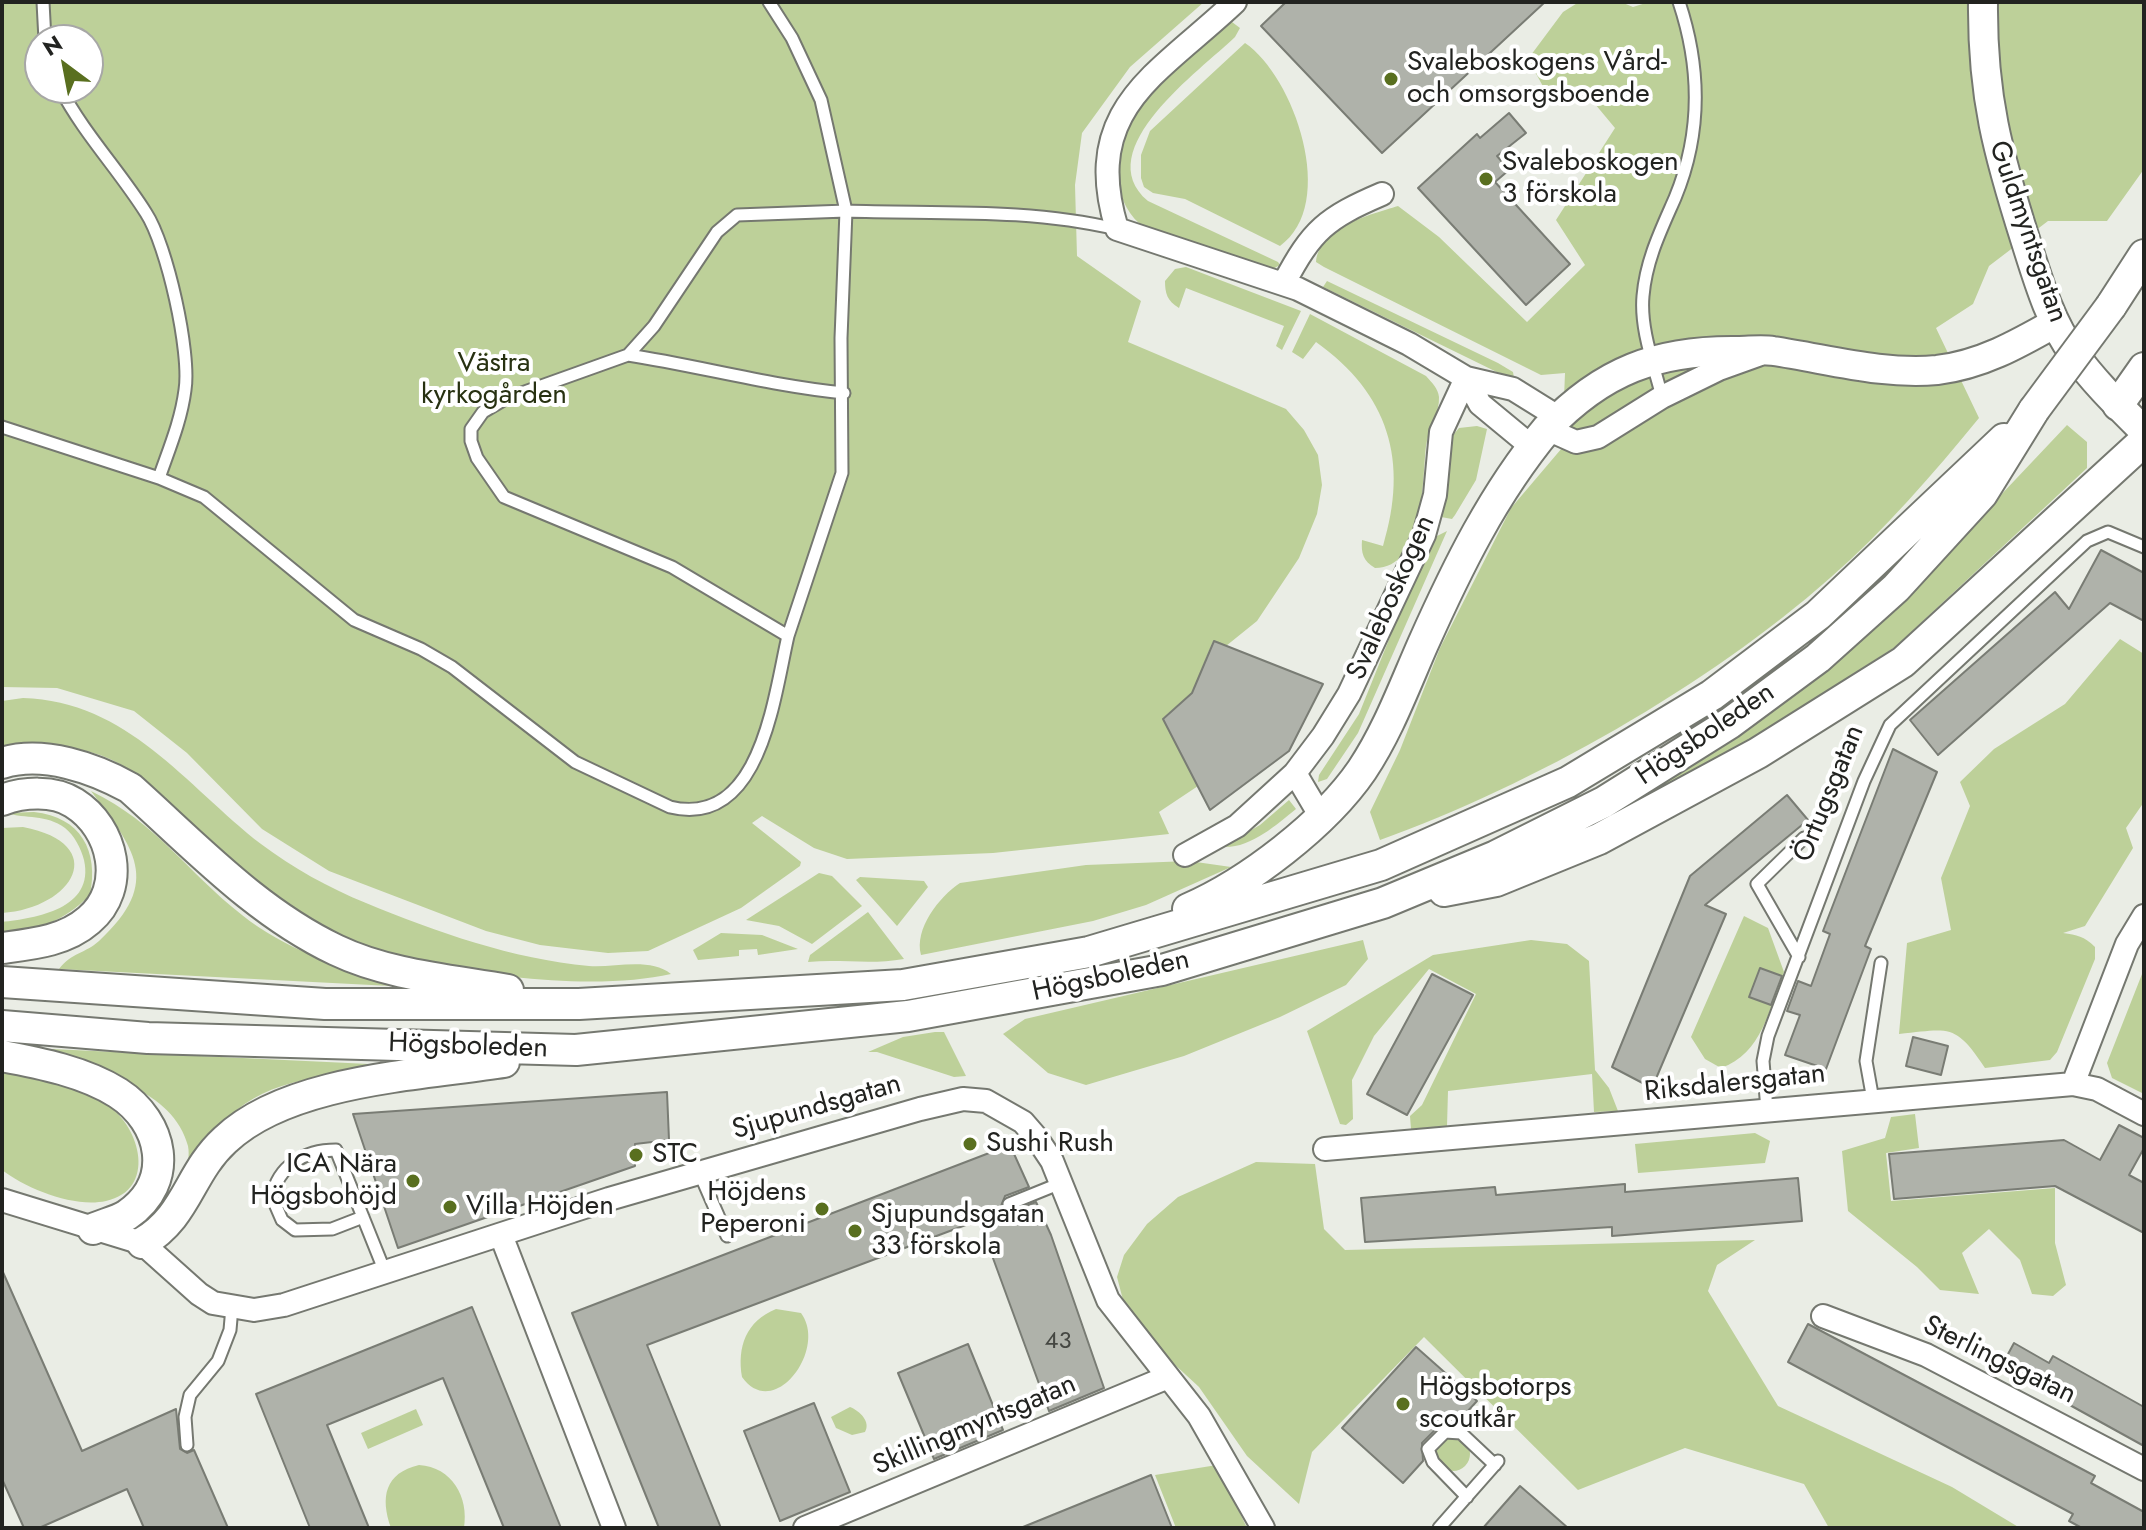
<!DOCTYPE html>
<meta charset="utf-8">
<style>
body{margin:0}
#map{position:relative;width:2146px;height:1530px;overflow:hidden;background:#eaede5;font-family:Jost,sans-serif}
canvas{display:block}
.frame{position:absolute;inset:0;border:4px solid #222320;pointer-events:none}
.north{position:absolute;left:24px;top:24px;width:80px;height:80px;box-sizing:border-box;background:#fff;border:2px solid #a7a7a6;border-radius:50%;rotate:328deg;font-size:22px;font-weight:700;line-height:32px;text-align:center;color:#222320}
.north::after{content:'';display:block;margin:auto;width:28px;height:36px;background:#596f1f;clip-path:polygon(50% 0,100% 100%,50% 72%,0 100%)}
</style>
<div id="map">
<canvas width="2146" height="1530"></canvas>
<div class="frame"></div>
<div class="north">N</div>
</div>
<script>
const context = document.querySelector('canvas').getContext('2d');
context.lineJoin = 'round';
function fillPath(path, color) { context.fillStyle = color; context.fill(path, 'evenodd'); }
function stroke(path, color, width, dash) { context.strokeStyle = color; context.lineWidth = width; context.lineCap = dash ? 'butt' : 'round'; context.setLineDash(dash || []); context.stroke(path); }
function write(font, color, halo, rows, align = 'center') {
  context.font = font + ' Jost,sans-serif'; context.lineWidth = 8; context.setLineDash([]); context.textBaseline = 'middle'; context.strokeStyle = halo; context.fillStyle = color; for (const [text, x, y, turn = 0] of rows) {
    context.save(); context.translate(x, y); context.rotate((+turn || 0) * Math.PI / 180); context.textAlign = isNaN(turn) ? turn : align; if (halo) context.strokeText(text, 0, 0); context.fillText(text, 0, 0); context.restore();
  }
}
const green = new Path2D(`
 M2 2H1204L1130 67 1082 133 1075 185 1077 256 1141 301 1128 342 1286 409 1304 430 1318 455 1322 485 1317 514 1299 558 1257 621 1226 646 1213 641 1192 693 1163 718 1198 786 1159 812 1169 834 993 853 847 859 814 848 762 816 752 823 801 862 800 866 741 908 648 951 608 953 540 945 486 931 329 871 262 829 187 753 134 711 57 688 2 687ZM40 40H88V88H40Z
 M1579 2H1621L1633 7 1649 2H2144V169L2107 221H2048L1989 266 1973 304 1936 328 1979 418C1933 474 1885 530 1830 578 1708 686 1533 785 1380 840L1370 812 1400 750 1440 648 1511 508 1562 448 1565 373 1541 375 1324 267 1316 262C1320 226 1370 215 1398 206L1439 237 1527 322 1585 265 1556 220 1615 128 1580 86 1545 90 1528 59 1563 12Z
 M1232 22 1240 28 1235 37C1201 70 1088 150 1148 201L1278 262 1280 265 1271 270 1145 228C1114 206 1110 160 1127 127 1143 98 1205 41 1232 22Z
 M1245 43C1294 76 1339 204 1280 246L1185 199 1153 193 1144 187 1141 178V155L1150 131Z
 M1186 267 1301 311 1282 350 1276 346 1284 326 1186 288 1179 308C1167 301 1165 293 1165 281L1175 269Z
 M1327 281 1498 363 1513 372 1514 378 1511 379 1323 287Z
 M1310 314 1426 376C1432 383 1438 388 1439 397 1440 412 1428 430 1426 446 1422 480 1425 568 1375 568 1363 561 1361 553 1362 540L1383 546C1409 461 1389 394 1316 342L1303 359 1292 352Z
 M2067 425 2087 442V468L1895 647 1771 727 1600 823 1599 818 1946 553Z
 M1477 426 1487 429 1476 480 1455 515 1452 519 1441 517 1448 441 1459 428Z
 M1447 531 1358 733 1327 779 1318 782 1319 775 1359 714 1429 540Z
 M2120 639 2144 654V802L2126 828 2133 848 2085 926 2063 933C2077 935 2084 936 2095 947V959L2057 1052 2050 1060 1985 1068C1955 1023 1950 1029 1899 1034L1907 943 1951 930 1941 878 1970 806 1960 782 1994 749 2065 704Z
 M23 698C128 701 185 785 261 844 293 868 329 888 366 903 436 932 513 959 589 966 614 968 650 957 671 974 575 996 378 968 296 912 255 884 220 852 184 819 165 801 144 777 120 764 84 744 42 745 2 748V701Z
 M91 791C157 823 187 872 242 915 284 949 341 967 391 986L59 969C71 953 86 953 99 941 164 881 133 848 91 791Z
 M1289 800 1296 809C1276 825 1250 849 1222 847L1260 825Z
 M34 812C81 817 99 851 90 895 63 922 39 929 2 934V922C36 918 95 909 84 860 81 848 74 835 65 828 46 814 26 819 6 813Z
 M23 827C111 844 74 908 2 913V828Z
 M1189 861 1231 867 1146 905 1093 921 921 955C914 929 939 897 960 883L1086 865Z
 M819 873 832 876 862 906 812 944 779 926 746 920Z
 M860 877 924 881 928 887 897 926 856 880Z
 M868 912 904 959C871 965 841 959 808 962L810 955Z
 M1744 916 1768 928 1784 972C1769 1009 1762 1054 1721 1068L1705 1059 1691 1037Z
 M721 933 762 935 798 949 758 955 757 949 739 950V956L698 960 693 950Z
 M1363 940 1368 959 1346 985 1280 1017 1184 1056 1086 1085 1048 1073 1003 1034 1025 1019Z
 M1531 940 1567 944 1589 961 1595 1070 1609 1088 1618 1111 1594 1112 1592 1074 1448 1091 1447 1126 1411 1129 1410 1116 1422 1105 1476 994 1429 969 1374 1036 1352 1080 1353 1119 1346 1125 1340 1124 1307 1031 1433 955Z
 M2144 969V1094L2112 1078 2107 1063Z
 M935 1032H944L966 1076 954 1077 877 1052H868L903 1037Z
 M52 1049 369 1064C356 1076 334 1075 316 1078 250 1088 215 1119 186 1178 187 1168 190 1156 188 1146 174 1090 98 1072 51 1057Z
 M2 1071C37 1079 77 1086 107 1105 141 1127 157 1190 106 1201 74 1208 27 1189 2 1170Z
 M1915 1114 1919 1148 1886 1153 1891 1201 2055 1188V1243L2066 1285 2053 1296 2032 1294 2020 1260 1989 1229 1962 1253 1979 1294 1940 1290 1917 1267 1848 1211 1842 1151 1885 1138 1891 1117Z
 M1755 1133 1770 1141 1765 1163 1638 1173 1635 1144Z
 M1256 1162 1315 1164 1324 1229 1345 1250 1755 1240 1717 1265 1708 1291 1778 1406 1952 1487 2020 1528H1829L1804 1484 1685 1448 1578 1490 1424 1337 1312 1452 1299 1504 1247 1456 1199 1387 1147 1339 1123 1300 1117 1277 1124 1255 1147 1224 1178 1197Z
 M776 1309 801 1313C828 1349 774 1422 742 1377 737 1347 746 1321 776 1309Z
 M850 1407C860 1411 871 1422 865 1432L852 1435 836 1428 831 1417Z
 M416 1409 423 1425 368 1449 361 1433Z
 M1436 1454a17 17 0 1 1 34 0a17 17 0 1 1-34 0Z
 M419 1465C452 1467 469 1497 464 1528H391C380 1497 385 1473 419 1465Z
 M1217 1465 1247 1528H1176L1155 1475Z`);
const building = new Path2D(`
 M1286 2H1545L1382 153 1261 26Z
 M1509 113 1526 133 1497 156 1509 170 1495 182 1570 264 1526 305 1418 188 1477 134 1480 138Z
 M2101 550 2144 573V621L2110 603 1938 755 1910 720 2055 592 2069 609Z
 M1214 641 1323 684 1289 751 1210 810 1163 719 1192 693Z
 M1893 749 1937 772 1865 946 1871 949 1826 1069 1785 1055 1800 1015 1787 1011 1798 981 1811 986 1830 934 1823 931Z
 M1787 795 1808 820 1705 905 1726 914 1652 1088 1612 1067 1690 876Z
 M1760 968 1782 976 1771 1005 1749 997Z
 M1432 974 1473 995 1407 1115 1367 1094Z
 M1913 1037 1948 1046 1941 1075 1906 1066Z
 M667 1092 669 1140 635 1144V1166L398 1248 353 1114Z
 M2119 1125 2144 1138V1148L2129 1175 2144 1183V1233L2055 1186 1894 1199 1889 1154 2064 1140 2100 1160Z
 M1010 1145 1029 1187 1005 1196 1001 1206 1009 1212 1036 1202 1051 1235 1104 1388 1049 1411 979 1220 647 1345 721 1528H659L572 1313Z
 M1798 1178 1802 1221 1612 1236V1227L1365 1242 1361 1198 1495 1187 1496 1195 1625 1184V1192Z
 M2 1270 82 1451 176 1409 180 1449 187 1453 194 1450 228 1528H144L127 1489 39 1528H24L2 1479Z
 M472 1307 561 1528H504L443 1378 327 1425 369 1528H310L256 1394Z
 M1808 1324 2095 1476 2091 1483 2144 1512V1528H2082L2069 1521 2073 1514 1788 1362Z
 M2014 1343 2049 1363 2053 1356 2144 1407V1446L2001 1367Z
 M968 1344 1003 1430 934 1459 898 1373Z
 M1416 1347 1477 1401 1456 1424H1441L1422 1443 1423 1461 1403 1483 1342 1428Z
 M814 1403 850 1492 780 1521 744 1431Z
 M1151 1475 1172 1528H1023V1527Z
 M1520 1486 1535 1499 1568 1528H1483Z`);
const service = new Path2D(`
 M43 2 45 40
 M769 2 792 38 821 100 846 211C936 214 1029 208 1116 229
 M628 355C700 366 771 386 844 393
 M1662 397C1654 365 1640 329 1643 296 1646 260 1661 230 1675 198 1702 133 1701 68 1679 2
 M2 427 159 478C169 449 181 421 185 390 191 353 167 245 146 213 119 170 84 134 60 88
 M159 478 204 497 354 620 421 649 452 667 575 762 670 807C761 829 774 696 788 636L672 567 504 497 477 458 471 441V429L483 412 505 399 628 355 654 326 717 232 737 215 846 211 841 338 842 473 788 636
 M1799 957 1757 884 1804 838
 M1873 1100 1866 1061 1881 963
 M1767 1110 1763 1061 1768 1036 1864 781 1890 725 2087 541 2108 532 2144 547
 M700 1174 727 1236
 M1009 1204 1061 1183
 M363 1217 332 1229 295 1230 282 1220 272 1197C278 1166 304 1150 336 1150L385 1272
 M187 1445 185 1417 190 1395 218 1361 230 1330 232 1307
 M1467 1497 1433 1462 1428 1449 1445 1432 1461 1433 1495 1465
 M1439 1528 1498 1461`);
const minor = new Path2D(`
 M1235 2C1158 75 1080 108 1117 229L1298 289 1409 344 1466 378 1513 389 1558 417
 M1284 283C1312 230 1326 218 1382 194
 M1466 378 1480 404 1532 447
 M1547 429 1576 442 1598 437 1662 397 1719 369 1758 355
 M1295 773 1321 817
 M1185 855 1237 826 1295 773 1323 736 1349 694 1424 535 1435 495 1441 432 1466 378
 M2073 1084 2127 944 2144 916
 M1325 1149 2073 1084 2097 1089 2144 1114
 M2 1200 142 1243 199 1294 213 1303 254 1310 284 1305 609 1199 920 1109 963 1099 986 1101 1023 1122 1036 1137 1052 1161 1108 1300 1199 1416 1263 1528
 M501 1235 614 1528
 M1823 1316 1926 1355 2144 1469
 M805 1528 1168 1377`);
const tertiary = new Path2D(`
 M1983 2C1982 96 1998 154 2026 242 2038 280 2050 322 2074 354 2094 382 2120 407 2144 431
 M1547 429C1602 371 1657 350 1737 351 1749 351 1762 349 1773 351 1828 359 1882 375 1937 370 1981 365 2018 344 2055 323`);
const secondary = new Path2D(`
 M2111 306 2144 255
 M2118 405 2144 368
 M2 763C43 750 94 768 130 788 195 846 256 912 336 950 388 975 452 980 508 990
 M2 800C23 792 54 790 74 803 114 828 127 888 89 920 65 941 33 944 2 948
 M1444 891 1496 881 1599 839 1758 753 1903 662 2144 441
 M1188 909C1248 883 1325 824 1362 770 1388 731 1404 687 1423 644 1457 568 1493 494 1547 429
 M2 982 325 1004H579L903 985 1089 952 1381 865 1568 782 1712 695 1818 615 2004 439
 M2 1026 148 1038 576 1050 908 1016 1162 970 1383 903 1496 856 1604 802 1730 723 1818 658 1896 588 1982 494 2034 410
 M2 1056C40 1063 85 1072 118 1093 163 1122 176 1181 127 1215 118 1221 104 1224 93 1229
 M142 1243C188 1216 188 1174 225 1140 288 1080 420 1075 504 1062`);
const secondaryBridge = new Path2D(`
 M2034 410 2111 306`);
const markers = [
 [1391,79,8,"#596f1f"],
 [1486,179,8,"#596f1f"],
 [970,1144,8,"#596f1f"],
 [636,1155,8,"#596f1f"],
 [413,1181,8,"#596f1f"],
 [450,1207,8,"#596f1f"],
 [822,1209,8,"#596f1f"],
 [855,1231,8,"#596f1f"],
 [1403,1404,8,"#596f1f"]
];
const numberNames = [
 ["43",1058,1342]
];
const poiNames = [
 ["Svaleboskogens Vård-",1407,63],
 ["och omsorgsboende",1407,95],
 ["Svaleboskogen",1502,163],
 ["3 förskola",1502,195],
 ["Sushi Rush",986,1144],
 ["STC",652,1155],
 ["ICA Nära",397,1165,"right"],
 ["Högsbohöjd",397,1197,"right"],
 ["Höjdens",806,1193,"right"],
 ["Peperoni",806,1225,"right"],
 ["Villa Höjden",466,1207],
 ["Sjupundsgatan",871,1215],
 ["33 förskola",871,1247],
 ["Högsbotorps",1419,1388],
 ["scoutkår",1419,1420]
];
const streetNames = [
 ["Guldmyntsgatan",2027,232,71],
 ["Svaleboskogen",1392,598,-66],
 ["Högsboleden",1706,735,-34],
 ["Örtugsgatan",1830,794,-68],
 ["Högsboleden",1111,977,-12],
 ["Högsboleden",468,1047,2],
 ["Riksdalersgatan",1735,1084,-6],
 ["Sjupundsgatan",817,1108,-16],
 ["Sterlingsgatan",1999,1361,26],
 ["Skillingmyntsgatan",975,1426,-23]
];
const parkNames = [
 ["Västra",494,364],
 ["kyrkogården",494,396]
];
fillPath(green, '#bdd099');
fillPath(building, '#afb2aa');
stroke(building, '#797c74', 2);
stroke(service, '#757870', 15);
stroke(minor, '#757870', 26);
stroke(tertiary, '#757870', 32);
stroke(secondary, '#757870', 34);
stroke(service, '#fff', 11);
stroke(minor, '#fff', 22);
stroke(tertiary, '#fff', 28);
stroke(secondary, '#fff', 30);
stroke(secondaryBridge, '#757870', 34, []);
stroke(secondaryBridge, '#fff', 30);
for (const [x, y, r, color] of markers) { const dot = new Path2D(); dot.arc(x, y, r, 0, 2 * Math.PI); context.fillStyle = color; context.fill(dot); stroke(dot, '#fff', 3); }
write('24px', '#454742', null, numberNames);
write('28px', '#222320', '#fff', poiNames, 'left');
write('28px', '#222320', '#fff', streetNames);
write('28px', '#273111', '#fff', parkNames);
</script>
